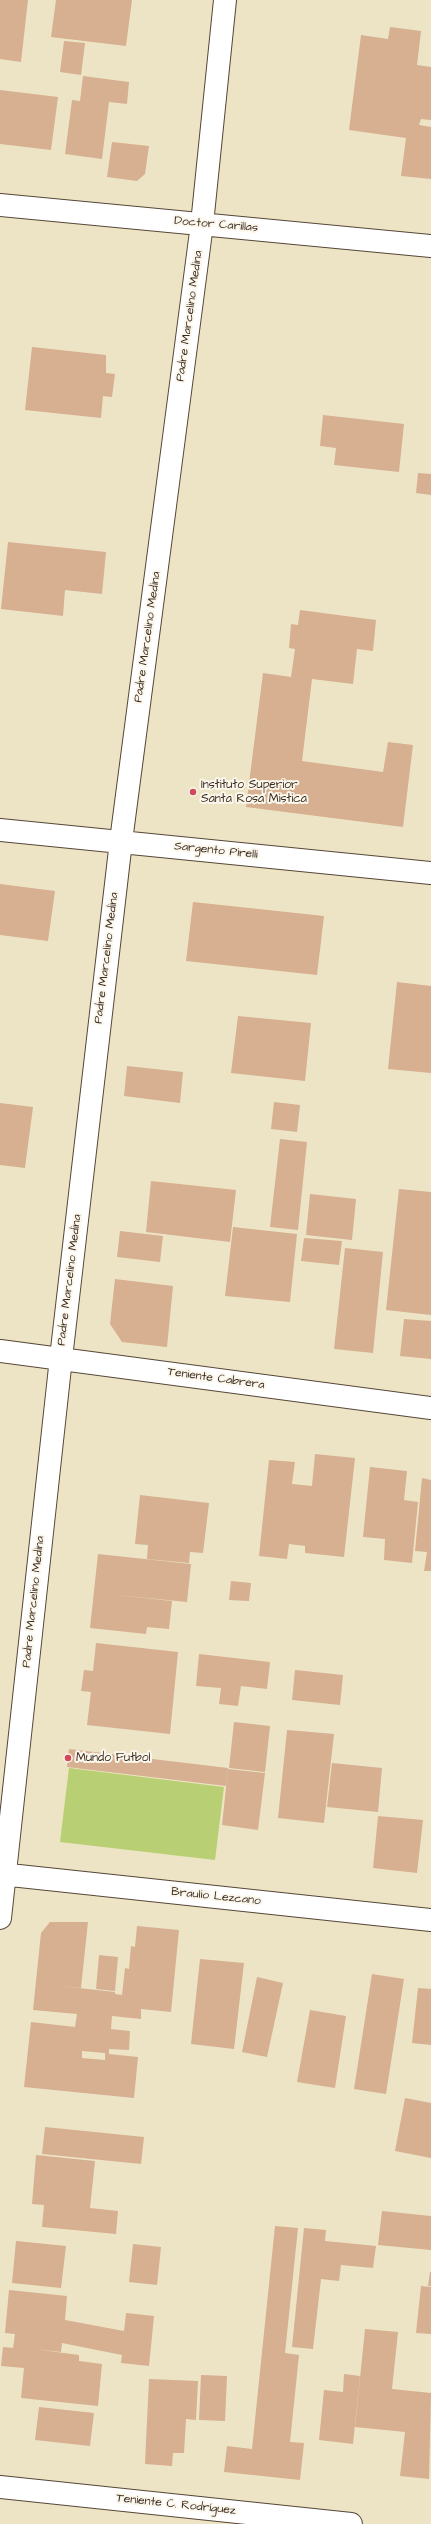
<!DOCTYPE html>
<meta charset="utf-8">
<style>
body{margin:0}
canvas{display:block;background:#ede4c5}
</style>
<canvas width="431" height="2524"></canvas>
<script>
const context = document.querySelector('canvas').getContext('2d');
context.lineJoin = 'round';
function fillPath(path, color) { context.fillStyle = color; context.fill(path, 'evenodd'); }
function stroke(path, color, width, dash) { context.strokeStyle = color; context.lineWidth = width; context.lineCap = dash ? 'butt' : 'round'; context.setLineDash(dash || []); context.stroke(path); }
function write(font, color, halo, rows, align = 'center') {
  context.font = font + ' "Architects Daughter",sans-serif'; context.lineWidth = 4; context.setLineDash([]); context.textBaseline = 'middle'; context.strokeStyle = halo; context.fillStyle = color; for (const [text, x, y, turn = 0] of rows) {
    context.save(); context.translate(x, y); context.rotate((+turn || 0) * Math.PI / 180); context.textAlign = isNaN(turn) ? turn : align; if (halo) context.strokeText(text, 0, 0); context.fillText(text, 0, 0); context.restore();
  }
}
const green = new Path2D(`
 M69 1768 224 1787 215 1860 60 1842Z`);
const building = new Path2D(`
 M0 0H28L21 62 0 59Z
 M56 0H132L126 46 51 37Z
 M390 27 421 31 417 65 431 67V120L421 119 419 125 431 127V179L401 176 406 138 349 130 361 35 388 39Z
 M64 41 85 43 81 75 60 72Z
 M83 76 129 82 127 104 109 102 102 159 65 154 72 100 80 101Z
 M0 90 58 97 51 150 0 144Z
 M112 142 149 146 145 174 137 181 107 177Z
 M32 347 106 355V373L115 374 112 397 103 396 101 418 25 410Z
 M323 415 404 424 399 472 334 465 336 448 320 446Z
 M418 473 431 474V495L416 493Z
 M8 542 106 552 102 594 65 590 63 616 1 609Z
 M300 610 376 620 373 651 357 649 353 684 312 679 302 761 383 772 388 742 413 745 403 827 246 807 263 673 291 677 295 649 289 648 291 624 298 625Z
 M0 884 55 891 48 941 0 935Z
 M193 902 324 916 317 975 186 961Z
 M397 982 431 986V1073L388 1069Z
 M238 1016 311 1023 305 1081 231 1073Z
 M127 1066 183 1072 180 1103 124 1096Z
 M274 1102 300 1105 297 1132 271 1129Z
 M0 1103 33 1107 25 1168 0 1165Z
 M280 1139 307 1142 298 1230 270 1227Z
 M151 1181 236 1190 230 1242 146 1232Z
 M399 1189 431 1192V1315L386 1310Z
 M310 1194 356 1199 352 1240 306 1235Z
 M233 1227 297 1234 290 1302 225 1296Z
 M120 1231 163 1236 160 1262 117 1257Z
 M304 1238 342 1241 339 1265 301 1261Z
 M345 1248 383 1252 373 1353 334 1349Z
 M115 1279 173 1286 167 1347 122 1342 110 1324Z
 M404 1319 431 1321V1359L400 1356Z
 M315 1454 355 1458 344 1557 305 1553V1546L289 1544 287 1559 259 1556 269 1460 295 1462 292 1484 312 1486Z
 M370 1467 407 1471 404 1500 418 1502 412 1563 384 1560 385 1539 363 1537Z
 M422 1478 431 1480V1571H424L427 1552 415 1551Z
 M140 1495 209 1503 203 1553 190 1552 189 1563 147 1559 148 1545 135 1544Z
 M98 1554 191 1564 187 1602 108 1594 172 1601 169 1629 147 1627 146 1634 90 1628Z
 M231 1581 251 1583 249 1601 229 1600Z
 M96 1643 178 1652 170 1734 87 1725 91 1692 81 1691 84 1670 93 1671Z
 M199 1654 270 1662 267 1689 241 1686 238 1706 219 1704 221 1688 196 1686Z
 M295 1670 343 1675 340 1705 292 1700Z
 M234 1722 270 1726 265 1772 229 1768Z
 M287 1730 334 1734 324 1823 278 1818Z
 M69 1749 228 1768 226 1786 67 1767Z
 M332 1763 382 1768 378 1812 327 1807Z
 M228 1769 265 1773 258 1830 222 1825Z
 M378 1816 423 1820 417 1873 373 1868Z
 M50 1922H88L81 1988 51 1985 115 1992V1994L122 1995 125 1968 129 1969 131 1946 135 1947 137 1926 179 1930 171 2012 141 2009V2019L112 2016 111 2029 130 2031 129 2050 109 2049V2054L138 2057 134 2098 24 2087 31 2022 75 2027 77 2014 33 2010 41 1933ZM82 2051 105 2053V2060L82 2058Z
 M99 1955 118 1957 115 1991 96 1989Z
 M200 1959 244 1963 234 2049 191 2044Z
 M372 1974 404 1979 386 2094 354 2089Z
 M257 1977 283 1983 267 2057 242 2052Z
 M418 1988 431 1989V2045L412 2043Z
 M310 2010 346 2016 335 2088 297 2082Z
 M405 2098 431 2103V2158L395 2151Z
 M45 2127 144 2137 141 2164 42 2154Z
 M36 2155 95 2161 90 2208 118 2211 116 2234 42 2227 44 2205 32 2204Z
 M382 2211 431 2216V2250L378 2245Z
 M275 2226 298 2228 285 2353 299 2355 290 2442 304 2443 300 2480 224 2472 227 2446 252 2449Z
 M304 2228 326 2230 325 2241 376 2246 373 2268 341 2265 339 2281 321 2279 313 2349 292 2347Z
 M16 2241 66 2246 61 2288 12 2283Z
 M133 2244 161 2247 157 2285 129 2282Z
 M430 2272H431V2286H428Z
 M421 2286 431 2287V2334L416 2333Z
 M9 2290 67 2296 65 2320 124 2331 126 2313 154 2316 149 2366 121 2363 122 2355 62 2343 61 2352 34 2349 79 2355V2361L102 2364 98 2406 21 2398 24 2368 1 2366 3 2347 13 2348 15 2334 5 2333Z
 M365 2329 398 2332 392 2389 431 2393 429 2479 400 2476 405 2432 355 2427Z
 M344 2374 360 2376 353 2444 319 2440 324 2390 343 2392Z
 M201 2375 227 2376 225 2421 199 2420Z
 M149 2379 198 2381 196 2420 186 2419 184 2453H173L172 2466 145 2464Z
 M39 2407 94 2413 90 2446 35 2440Z`);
const minor = new Path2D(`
 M0 205 431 246
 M0 830 431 873
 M0 1351 431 1408
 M0 1874 431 1920
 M0 1918 61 1358 121 841 202 224 225 0
 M0 2487 351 2524`);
const markers = [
 [193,792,4,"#d1495b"],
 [68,1758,4,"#d1495b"]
];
const streetNames = [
 ["Doctor Carillas",216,225,5],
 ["Padre Marcelino Medina",190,316,-82],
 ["Padre Marcelino Medina",148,637,-82],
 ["Sargento Pirelli",216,851,6],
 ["Padre Marcelino Medina",107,958,-83],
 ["Padre Marcelino Medina",70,1280,-83],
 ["Teniente Cabrera",216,1379,8],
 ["Padre Marcelino Medina",34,1602,-84],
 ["Braulio Lezcano",216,1897,6],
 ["Teniente C. Rodríguez",176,2505,6]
];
const poiNames = [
 ["Instituto Superior",201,785],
 ["Santa Rosa Mistica",201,799],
 ["Mundo Futbol",76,1758]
];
fillPath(green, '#b9cf73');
fillPath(building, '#d6b091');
stroke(minor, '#564637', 24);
stroke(minor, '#fff', 22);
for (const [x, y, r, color] of markers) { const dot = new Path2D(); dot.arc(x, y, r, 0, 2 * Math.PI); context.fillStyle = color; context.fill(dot); stroke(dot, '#fbf7ec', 1.5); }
write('12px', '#3b2a1e', '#fbf7ec', streetNames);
write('12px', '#3b2a1e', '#fbf7ec', poiNames, 'left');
</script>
